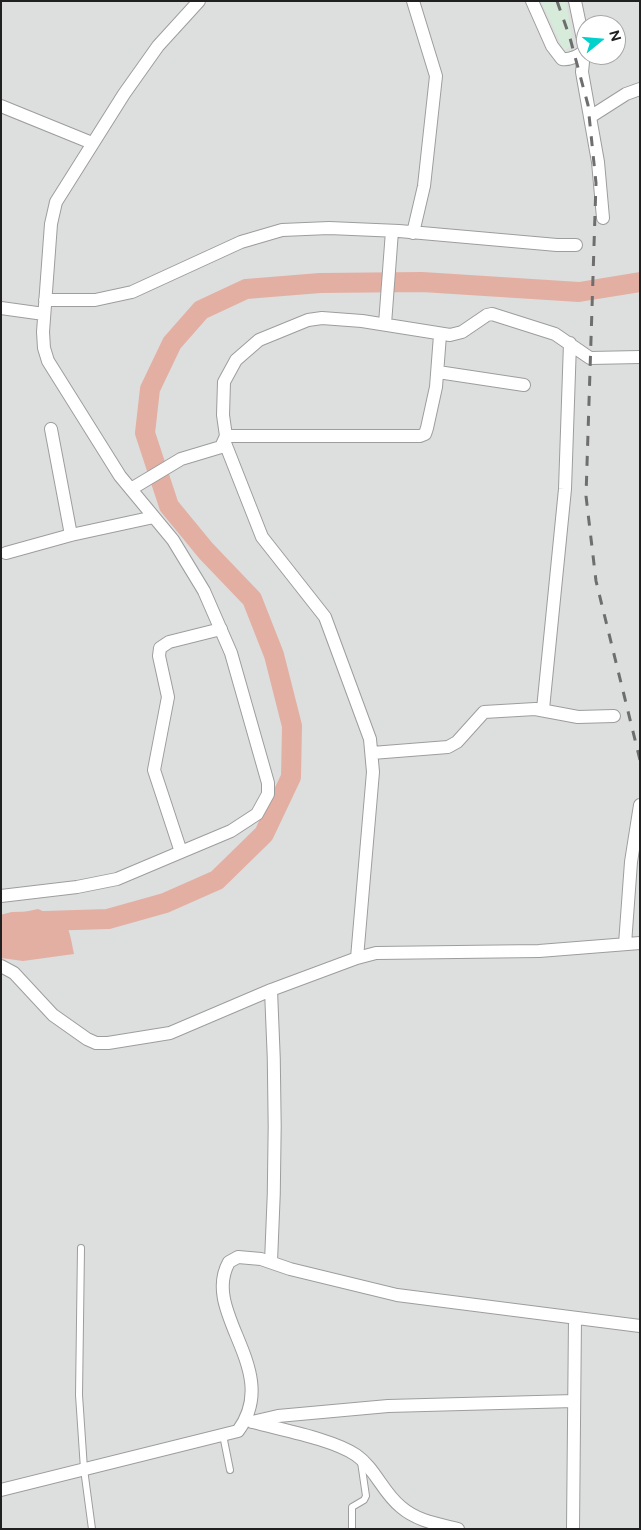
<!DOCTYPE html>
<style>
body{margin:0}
#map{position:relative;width:641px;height:1530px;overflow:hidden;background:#e6eaf2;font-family:Figtree,sans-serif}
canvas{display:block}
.frame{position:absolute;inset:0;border:2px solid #202020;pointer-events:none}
.north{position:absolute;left:576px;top:15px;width:50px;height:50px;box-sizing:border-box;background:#fff;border:1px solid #a6a6a6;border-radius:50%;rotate:73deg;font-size:14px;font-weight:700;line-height:20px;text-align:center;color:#202020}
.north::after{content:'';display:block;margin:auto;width:18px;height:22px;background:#00d1ca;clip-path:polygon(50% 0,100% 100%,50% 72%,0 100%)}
</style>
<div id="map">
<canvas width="641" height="1530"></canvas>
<div class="frame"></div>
<div class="north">N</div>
</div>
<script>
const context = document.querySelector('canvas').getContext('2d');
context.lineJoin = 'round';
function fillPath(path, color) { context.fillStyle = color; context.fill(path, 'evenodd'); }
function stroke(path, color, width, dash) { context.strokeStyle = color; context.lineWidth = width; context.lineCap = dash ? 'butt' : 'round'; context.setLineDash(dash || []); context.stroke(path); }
const residential = new Path2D(`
 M1 1H640V1529H1ZM586 25H616V55H586Z`);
const industrial = new Path2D(`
 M541 1H566L573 44 564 51Z`);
const water = new Path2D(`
 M38 909C68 922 68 921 74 954L23 961 1 958V917Z`);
const river = new Path2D(`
 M1 925 13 922 108 919 165 903 217 880 264 834 291 777 292 726 274 655 252 599 206 551 169 506 145 433 150 389 172 343 201 310 246 289 320 283 422 282 579 292 640 282`);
const lane = new Path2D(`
 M81 1248 79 1395 84 1469 92 1529
 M223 1435 230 1470
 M352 1529V1507L364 1500 366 1496 361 1462`);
const street = new Path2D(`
 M532 1 552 46 562 59C569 60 581 56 585 49L575 1
 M584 52 582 72 598 162 603 218
 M1 106 92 143
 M590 117 626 94 640 89
 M413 233 424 186 436 76 413 1
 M45 300H95L132 292 241 242 282 230 329 228 399 231 557 245H576
 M1 308 44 314
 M385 324 392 231
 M438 372 524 385
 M51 429 71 535
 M226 436H420L425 434 427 428 436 387 440 335
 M225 443 262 537 325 617 370 739 373 772 357 958
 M131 489 181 459 221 447 226 436 223 415 224 382 236 360 259 340 308 320 322 318 362 321 450 335 462 332 487 315 492 314 555 334 590 358 640 357
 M6 553 71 535 154 517
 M543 709 565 489 570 343
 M372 753 448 747 457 742 484 712 535 709 578 717 614 716
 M181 852 154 770 168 697 159 656 160 648 169 642 221 629
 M1 896 77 887 117 879 181 852 231 831 257 814 268 794V783L231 653 204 591 173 540 120 476 48 361 44 348 43 332 51 224 56 202 124 94 158 46 199 1
 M625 944 631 862 640 805
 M1 966 14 973 53 1015 87 1039 96 1043H108L170 1033 271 990 357 958 376 953 539 951 640 943
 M271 1262C276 1170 276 1082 271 990
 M252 1422 278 1416 388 1406 574 1401
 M253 1422C282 1430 332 1439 356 1455 375 1468 383 1493 401 1507 417 1521 438 1524 458 1529
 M1 1490 238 1431C283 1370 200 1313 229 1262L238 1257 261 1259 290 1269 397 1295 640 1326
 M573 1529 575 1318`);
const rail = new Path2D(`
 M557 1 570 38 588 105 596 183 586 496 596 581 640 760`);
fillPath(residential, '#dddfde');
fillPath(industrial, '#d7ebda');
fillPath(water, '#e3afa3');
stroke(river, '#e3afa3', 20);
stroke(lane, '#9d9d9d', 8);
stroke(street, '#9d9d9d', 14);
stroke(lane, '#fff', 6);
stroke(street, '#fff', 12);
stroke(rail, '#6e6e6e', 3, [10, 10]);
</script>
